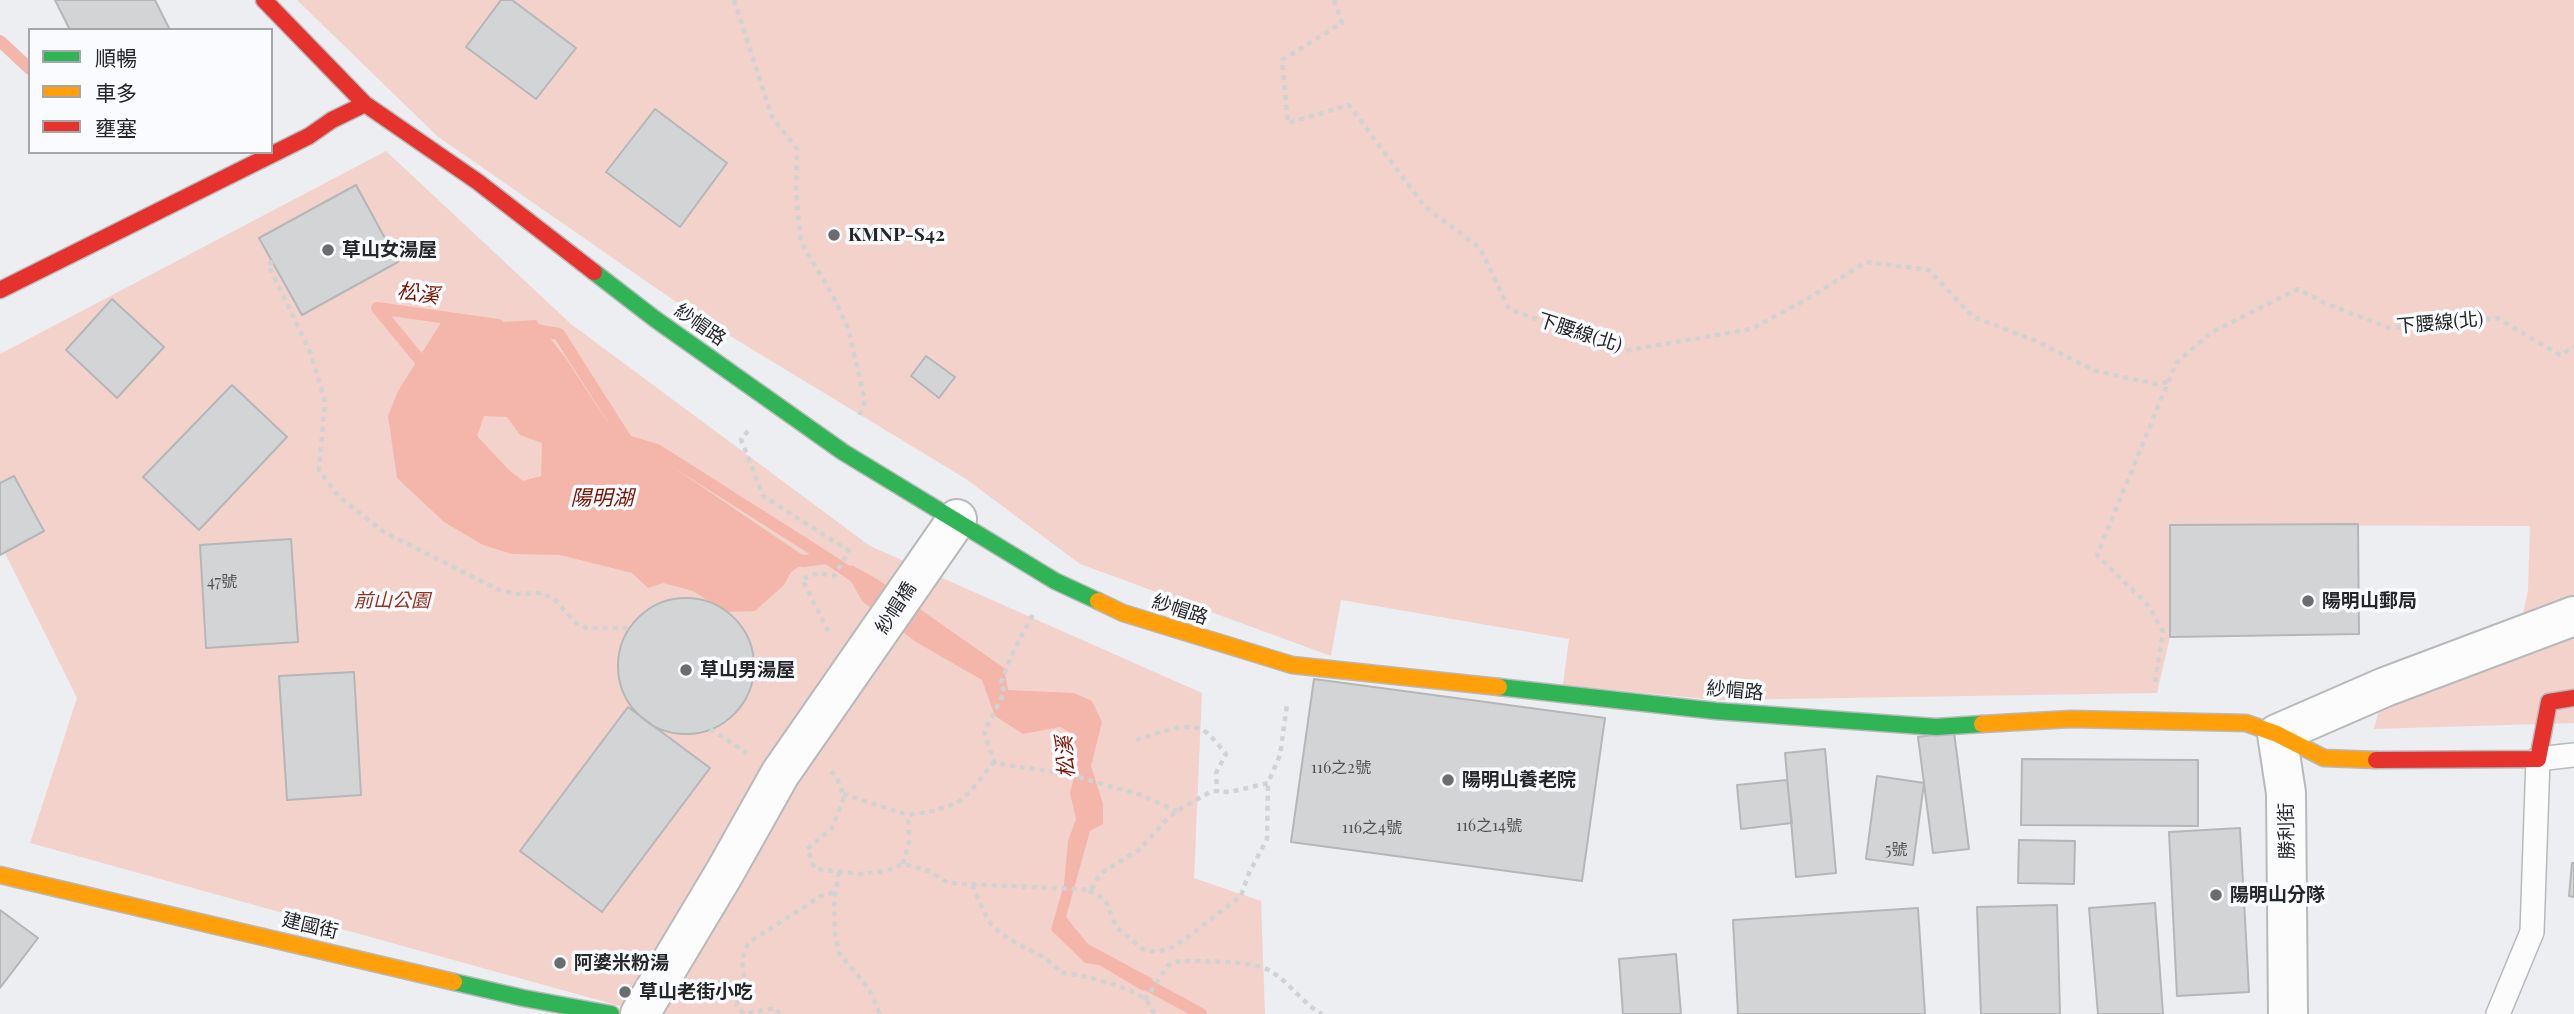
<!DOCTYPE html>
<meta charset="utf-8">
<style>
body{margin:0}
#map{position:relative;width:2574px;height:1014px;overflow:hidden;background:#eceef1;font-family:"Playfair Display","Noto Sans TC",serif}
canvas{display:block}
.legend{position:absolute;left:28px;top:28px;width:245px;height:126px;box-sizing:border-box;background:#f9fbfe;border:2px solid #a4a6a8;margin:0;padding:9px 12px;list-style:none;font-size:21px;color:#252628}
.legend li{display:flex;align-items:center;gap:14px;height:35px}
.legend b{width:35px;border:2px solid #a4a6a8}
</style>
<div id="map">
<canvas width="2574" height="1014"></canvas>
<ul class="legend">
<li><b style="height:9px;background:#30b455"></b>順暢</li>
<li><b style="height:9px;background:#ff9f0a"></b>車多</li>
<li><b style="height:9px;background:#e5322d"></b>壅塞</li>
</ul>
</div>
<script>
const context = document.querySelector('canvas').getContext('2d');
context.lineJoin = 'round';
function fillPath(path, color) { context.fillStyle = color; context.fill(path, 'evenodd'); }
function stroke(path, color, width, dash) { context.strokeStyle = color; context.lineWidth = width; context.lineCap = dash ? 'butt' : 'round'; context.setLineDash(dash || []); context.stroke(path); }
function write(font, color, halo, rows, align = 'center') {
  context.font = font + ' "Playfair Display","Noto Sans TC",serif'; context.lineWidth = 7; context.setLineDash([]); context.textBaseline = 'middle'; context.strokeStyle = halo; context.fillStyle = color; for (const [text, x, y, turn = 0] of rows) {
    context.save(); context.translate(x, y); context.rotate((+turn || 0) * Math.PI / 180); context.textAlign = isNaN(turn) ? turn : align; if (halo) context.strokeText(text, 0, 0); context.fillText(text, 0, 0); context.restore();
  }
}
const green = new Path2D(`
 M297 0H2574V723L2374 729 2381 702 2516 648 2528 590 2530 526 2170 525V637L2157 693 1717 700 1563 685 1569 639 1341 600 1331 656 1080 564 966 479 689 311 437 136Z
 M386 151 571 324 870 546 1202 693 1194 878 1261 901 1265 1014H649L30 843 77 698 0 543V354Z`);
const water = new Path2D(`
 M536 320 567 360 608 423 801 554 803 564 791 572 784 585 755 611 726 612 693 591 663 583 648 588 632 573 560 555 512 554 483 545 444 522 397 478 388 416 398 391 442 321 486 323ZM484 416 507 417 520 435 542 443 541 476 523 481 510 471 477 436Z
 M852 565 877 579 1004 668 1008 690 1074 693 1092 701 1102 722 1091 766 1103 804V824L1090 831 1066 917 1088 944 1153 979 1143 991 1099 965 1085 963 1051 930 1064 884 1068 841 1076 819 1070 793 1078 761 1071 733 1060 727 1023 734 995 716 982 680 916 642 863 602 844 570Z`);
const stream = new Path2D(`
 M0 41 30 69
 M377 308 428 370
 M377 308 498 325
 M530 329 559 334 627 441 657 450 827 558
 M787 559 804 561 827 558 857 578
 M1135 978 1201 1014`);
const building = new Path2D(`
 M55 0H155L170 30H70Z
 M501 0H512L576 48 536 99 466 47Z
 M655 109 727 163 680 227 606 172Z
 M356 185 398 262 302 315 259 238Z
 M112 299 164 347 117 398 66 350Z
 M926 356 955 377 939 398 911 376Z
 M232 385 287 437 199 530 143 477Z
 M14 476 44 531 0 555V483Z
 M2358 524 2359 634 2170 637V525Z
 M291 539 298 642 206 648 200 545Z
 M618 666a68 68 0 1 1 136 0a68 68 0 1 1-136 0Z
 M354 672 361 795 287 800 279 676Z
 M1314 679 1605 718 1582 881 1291 842Z
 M628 707 710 768 602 912 520 851Z
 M1954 732 1969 849 1933 853 1918 737Z
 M1825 749 1836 873 1796 877 1785 753Z
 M2022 759 2198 760V826L2021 825Z
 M1877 776 1924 783 1913 865 1866 859Z
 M1787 780 1792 823 1741 829 1737 785Z
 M2240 828 2249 992 2177 996 2169 832Z
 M2019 840 2075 841 2074 884 2018 883Z
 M2572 863H2574V897L2569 896Z
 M2155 903 2163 1014H2098L2089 908Z
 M2057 905 2060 1014H1981L1977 907Z
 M1918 908 1925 1014H1738L1733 920Z
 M0 910 38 938 0 988Z
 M1676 954 1681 1014H1623L1619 959Z`);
const path = new Path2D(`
 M734 0 772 117 797 149 796 192 801 242 832 294 848 328 865 401 859 416
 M1334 0 1342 23 1282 60 1288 123 1349 105 1425 207 1480 248 1509 309 1624 351 1751 329 1807 299 1866 262 1929 270 1973 317 2034 340 2096 371 2156 384 2168 382
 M273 262 268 264 311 354 325 402 319 470 338 496 384 532 497 589 515 594 541 593 554 599 576 623 586 628H629
 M748 431 741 439 763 496 849 551 834 576 818 573 802 579 830 635
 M2155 682 2163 632 2148 605 2097 555 2176 363 2212 332 2298 289 2327 304 2389 328 2497 318 2560 355 2574 347
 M710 729 747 753
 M1136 740C1155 735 1189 718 1207 733 1214 739 1220 747 1226 754L1216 773 1217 792
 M995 764 984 732 1005 691 1000 685 1013 652 1033 614
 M831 771 837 778 844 797 832 828 807 849 815 869 861 874 887 871 903 864 929 871 948 883 1091 890 1100 874 1140 849 1169 817 1187 805 1212 791 1230 792 1268 783 1280 755 1287 705
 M843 794 908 815 933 811 957 803 970 792 993 763 1068 774 1141 795 1177 811
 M903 864 909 841 908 815
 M839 872 834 900 835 934 839 953 869 989 880 1014
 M972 885C978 897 984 915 992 925 1012 947 1041 949 1060 972 1081 975 1130 986 1146 1000 1149 1003 1152 1010 1155 1014
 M1089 891 1105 899 1116 927 1143 949 1156 952 1171 948 1189 936 1241 896 1249 873 1267 839 1268 783
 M1145 1000 1168 965 1179 961C1203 962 1252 959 1272 972 1291 984 1303 1004 1322 1014
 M780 1014 775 1008 744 1014 737 1005V990L744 975 742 960 748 943 821 896 835 892`);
const lane = new Path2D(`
 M2498 1014 2532 932 2538 759 2574 755`);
const street = new Path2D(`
 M640 1014 725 872 780 774 957 519
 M2288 1014 2286 793 2277 734 2385 687 2574 616`);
const fast = new Path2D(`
 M594 272 655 319 843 452 1055 581 1098 601
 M1499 687 1716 711 1936 727 1982 724
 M454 982 523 998 611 1014`);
const slow = new Path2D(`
 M1098 601 1123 613 1292 665 1499 687
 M1982 724 2071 719 2246 723 2277 734 2324 758 2376 760
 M0 875 454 982`);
const jam = new Path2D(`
 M264 0 365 104 478 182 594 272
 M0 290 309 136 332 120 365 104
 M2376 760 2538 759 2549 702 2574 698`);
const markers = [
 [834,235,7,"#6b6c6e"],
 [328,250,7,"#6b6c6e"],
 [2308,601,7,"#6b6c6e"],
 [686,670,7,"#6b6c6e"],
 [1448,780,7,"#6b6c6e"],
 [2216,895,7,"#6b6c6e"],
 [560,963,7,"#6b6c6e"],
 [625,992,7,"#6b6c6e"]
];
const numberNames = [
 ["47號",222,582],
 ["116之2號",1341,768],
 ["116之14號",1489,826],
 ["116之4號",1372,828],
 ["5號",1896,850]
];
const poiNames = [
 ["KMNP-S42",848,235],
 ["草山女湯屋",342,250],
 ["陽明山郵局",2322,601],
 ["草山男湯屋",700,670],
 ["陽明山養老院",1462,780],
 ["陽明山分隊",2230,895],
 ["阿婆米粉湯",574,963],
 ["草山老街小吃",639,992]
];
const streetNames = [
 ["下腰線(北)",2440,323,-5],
 ["紗帽路",700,325,35],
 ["下腰線(北)",1580,333,18],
 ["紗帽橋",896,608,-57],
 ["紗帽路",1180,610,18],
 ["紗帽路",1735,691,5],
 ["勝利街",2287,831,-91],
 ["建國街",310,926,13]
];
const parkNames = [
 ["前山公園",392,601]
];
const waterNames = [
 ["松溪",418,294,8],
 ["陽明湖",602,498],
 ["松溪",1066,757,-94]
];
fillPath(green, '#f4d2cc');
fillPath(water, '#f4b6aa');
stroke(stream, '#f4b6aa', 12);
fillPath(building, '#d3d4d6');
stroke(building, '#b4b6b8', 2);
stroke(lane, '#b8b9bb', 26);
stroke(street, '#b8b9bb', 42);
stroke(fast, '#b8b9bb', 19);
stroke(slow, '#b8b9bb', 19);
stroke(jam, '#b8b9bb', 19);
stroke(path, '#d1d2d2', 4.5, [5, 5]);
stroke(lane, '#fcfcfd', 23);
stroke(street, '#fcfcfd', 38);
stroke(fast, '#30b455', 16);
stroke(slow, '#ff9f0a', 16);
stroke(jam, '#e5322d', 16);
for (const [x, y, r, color] of markers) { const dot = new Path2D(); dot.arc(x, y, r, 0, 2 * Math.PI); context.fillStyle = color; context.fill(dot); stroke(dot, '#f9fbfe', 2.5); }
write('16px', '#525254', null, numberNames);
write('bold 19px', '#252628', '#f9fbfe', poiNames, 'left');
write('19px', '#252628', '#f9fbfe', streetNames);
write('italic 19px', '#96301f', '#f9fbfe', parkNames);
write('italic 21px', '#7a1302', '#f9fbfe', waterNames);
</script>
